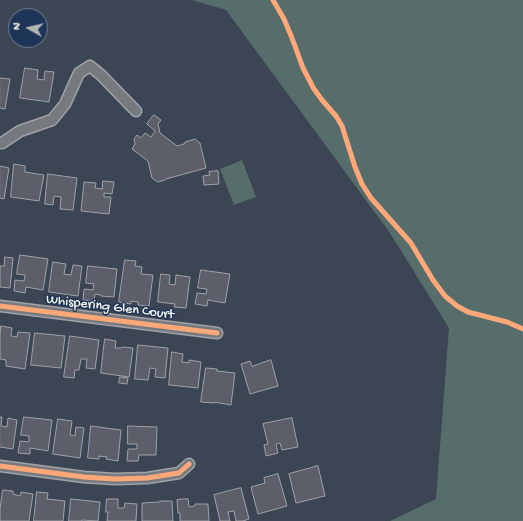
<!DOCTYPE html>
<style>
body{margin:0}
#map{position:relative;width:523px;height:521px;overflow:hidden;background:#3c4554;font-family:"Gochi Hand",sans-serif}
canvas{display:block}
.north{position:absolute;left:8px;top:8px;width:40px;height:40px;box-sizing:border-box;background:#1d3557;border:1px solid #738091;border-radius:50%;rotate:278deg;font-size:11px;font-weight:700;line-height:16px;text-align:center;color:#f4f1e8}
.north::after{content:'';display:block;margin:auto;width:14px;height:18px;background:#b4b5b4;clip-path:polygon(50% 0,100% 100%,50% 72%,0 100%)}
</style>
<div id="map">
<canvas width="523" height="521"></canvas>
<div class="north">N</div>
</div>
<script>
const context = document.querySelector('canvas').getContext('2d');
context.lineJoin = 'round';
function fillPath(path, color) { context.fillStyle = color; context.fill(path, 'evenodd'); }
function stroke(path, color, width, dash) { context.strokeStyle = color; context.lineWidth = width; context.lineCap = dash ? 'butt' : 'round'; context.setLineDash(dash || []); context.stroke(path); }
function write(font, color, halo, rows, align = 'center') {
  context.font = font + ' "Gochi Hand",sans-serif'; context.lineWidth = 3; context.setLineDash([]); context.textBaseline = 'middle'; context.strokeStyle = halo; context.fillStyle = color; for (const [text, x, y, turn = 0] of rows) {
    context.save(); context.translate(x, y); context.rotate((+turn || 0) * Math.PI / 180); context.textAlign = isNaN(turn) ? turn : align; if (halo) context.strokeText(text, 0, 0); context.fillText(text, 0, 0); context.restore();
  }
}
const green = new Path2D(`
 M192 0H523V521H390L436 499 449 328 390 233 226 10Z
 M242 160 256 197 234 205 220 169Z`);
const building = new Path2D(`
 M25 68 38 70 37 79 44 80 45 71 54 72 49 102 20 98Z
 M0 78 10 79 5 109 0 108Z
 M154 115 161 120 158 124 160 133 177 146 184 144 185 142 195 139 200 143 206 168 166 179 165 180 158 182 152 178 148 161 132 149 135 144 134 139 137 135 141 138 145 133 151 137 155 131 147 124Z
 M14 164 25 166V172L44 175 39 201 11 197Z
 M0 166 9 168 4 199 0 198Z
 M218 171 219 184 204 185 203 176 210 175 209 172Z
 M48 174 77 178 73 210 60 209 61 197 54 196 53 205 45 204Z
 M103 181 114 182 112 194 104 193V197H111L109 214 81 211 84 182 96 183 95 188 102 189Z
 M20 255 48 259 43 290 26 287 25 293 14 291 15 280 24 281 25 275 17 274Z
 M5 257 13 258 10 288 0 287V266H4Z
 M125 260 136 261 135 266 142 267 141 274 153 275 149 306 138 305V302L131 301V304L119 302Z
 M53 262 66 264 64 274 71 275 73 265 82 266 78 296 49 292Z
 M88 266 117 269 114 297 101 296V295L95 294 94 301 83 300 84 289 93 290 94 284 86 283Z
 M201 270 230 274 225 303 208 300 207 306 195 304 197 293 206 294 207 289 198 288Z
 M161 274 170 275 169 284 175 285 176 275 190 277 186 308 174 307 175 304 158 302Z
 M1 326 12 328 11 336 17 337 18 332 30 333 25 369 6 366V360L0 359V337Z
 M35 333 65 336 61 368 31 365Z
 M70 336 99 340 95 369 86 368 87 359H81L79 370H75L74 378 64 377Z
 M105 339 116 341 115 348H121L122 347 133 348 129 377 101 373Z
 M138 345 168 348 165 378 155 377 156 369 150 368 148 380 135 379Z
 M172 352 183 354 182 362 189 363V360L201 362 198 388 169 385Z
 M271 360 278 386 250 394 241 364 250 361 252 366Z
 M206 368 217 369V371L235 373 231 405 214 402V403L201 402Z
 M120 377 128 378 127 384 119 383Z
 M0 417H2L1 426 7 427 8 418 17 420 13 449 0 447Z
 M24 417 52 420 48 451 30 448V454L18 453 20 441 29 442V436L21 435Z
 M292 418 298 447 282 450 280 443 276 444 278 453 266 456 264 445 268 444 263 424Z
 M58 419 72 421 70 435 75 436 76 427 84 428 80 458 53 454Z
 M91 426 121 430 118 461 106 459 107 457 99 456V459L88 458Z
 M128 426 157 427 156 455H139L138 461H127L128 449H137V444H128Z
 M318 466 325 496 296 503 289 474Z
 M278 474 287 506 258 514 251 487 265 483 264 478Z
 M241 488 249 519 243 521H236L234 511 228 512 230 521H220L214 495Z
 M3 490 13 491V494L20 496 21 492 33 494 29 521H0V509Z
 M37 492 48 493 47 499 65 501 63 521H34Z
 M71 499 100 502 98 521 82 520V521H69Z
 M107 499H118V508H124L125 503 137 504 136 521H107L108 512H106Z
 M188 499 189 507 195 506V504H208L209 521H180V513H178L177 500Z
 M160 501H172L173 521H142V503L160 502Z`);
const minor = new Path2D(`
 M0 143H2L20 131 52 120 65 104 79 73 90 66 101 75 136 111
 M0 306 217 333
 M0 466 84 477 115 479 147 478 179 473 189 464`);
const cycleway = new Path2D(`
 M273 0 284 19 292 38 303 68 314 89 322 100 336 116 342 126 355 167 362 184 371 198 411 243 433 280 445 296 457 306 468 312 507 322 523 329
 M0 306 217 333
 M0 466 84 477 115 479 147 478 179 473 189 464`);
const streetNames = [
 ["Whispering Glen Court",110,308,7]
];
fillPath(green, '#566d6c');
fillPath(building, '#5c5f69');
stroke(building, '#9fa2a8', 1);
stroke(minor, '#9fa2a8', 13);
stroke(minor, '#767a7f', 10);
stroke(cycleway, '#fea87a', 5);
write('14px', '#f4f1e8', '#1d3557', streetNames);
</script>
